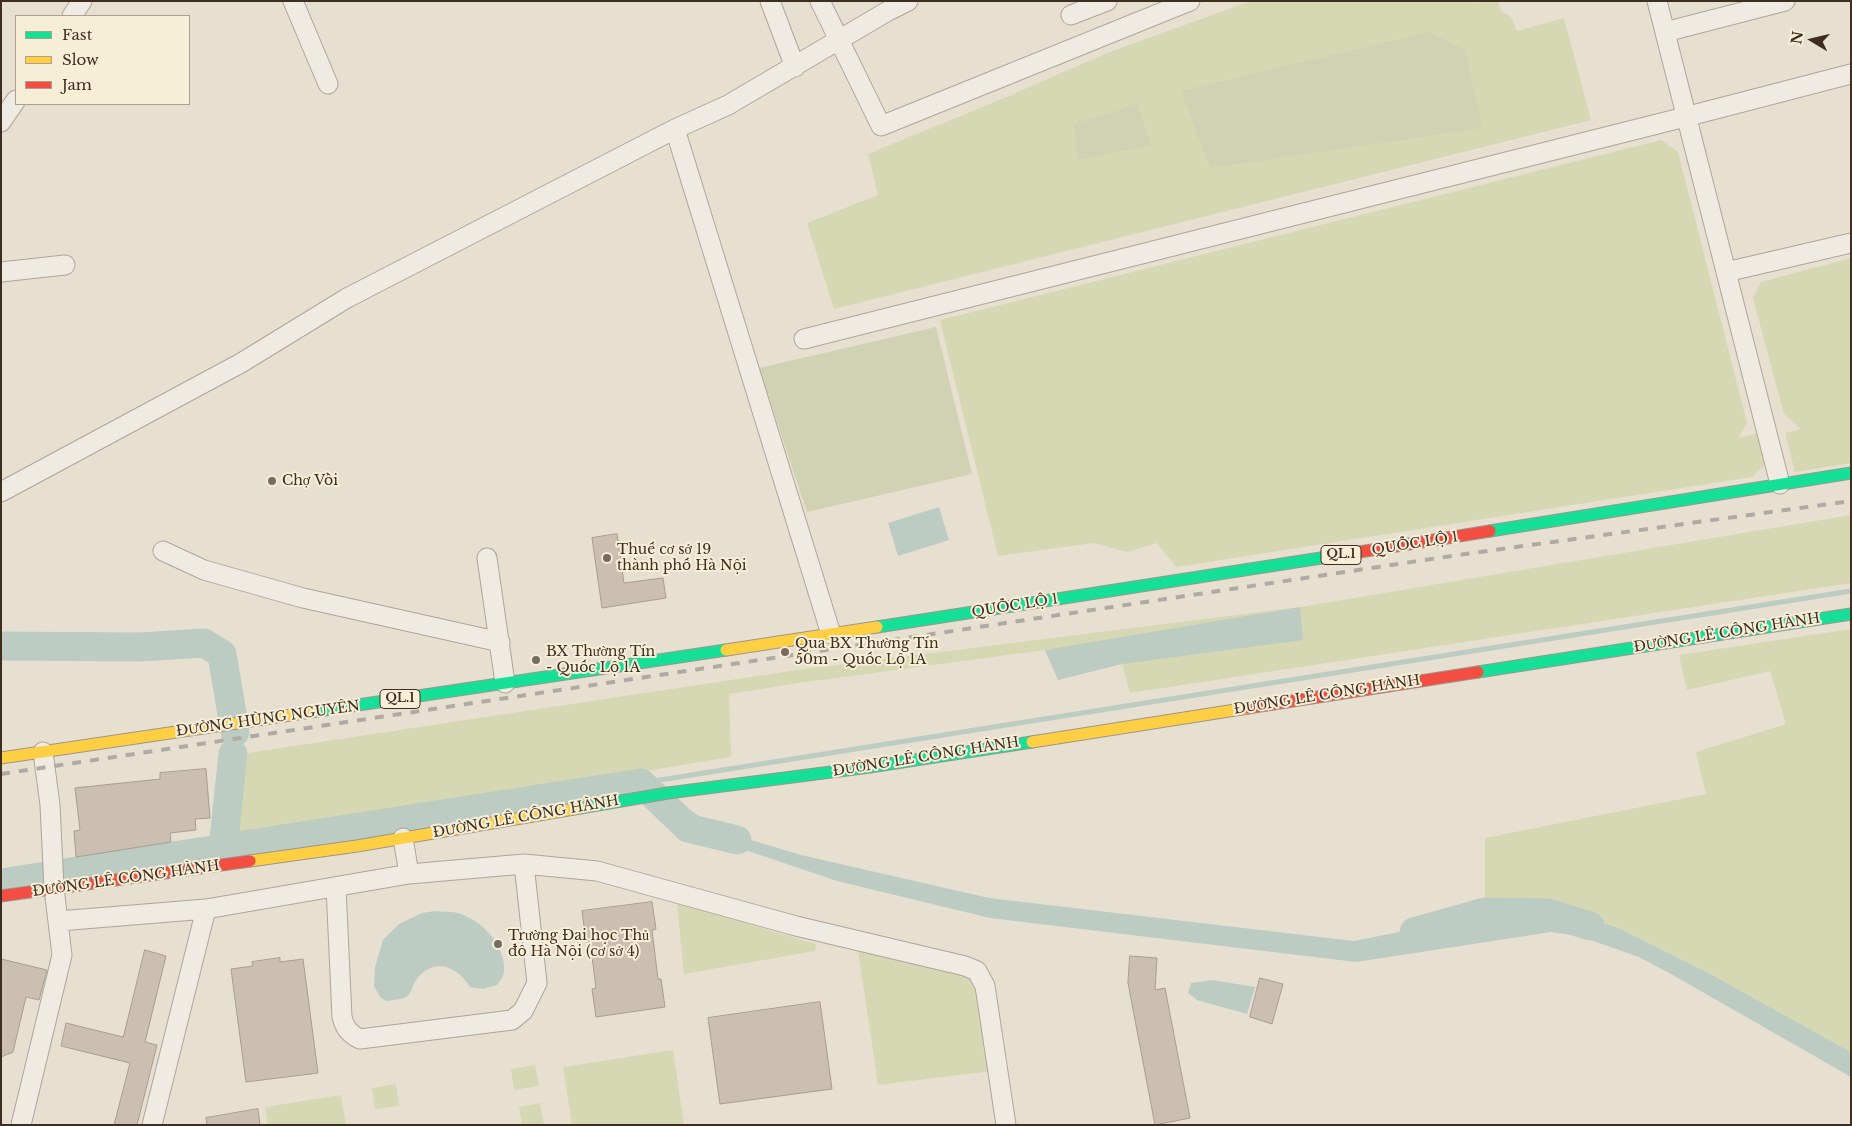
<!DOCTYPE html>
<meta charset="utf-8">
<style>
body{margin:0}
#map{position:relative;width:1852px;height:1126px;overflow:hidden;background:#e7e0d1;font-family:"Libre Baskerville",serif}
canvas{display:block}
.frame{position:absolute;inset:0;border:2px solid #3d2e20;pointer-events:none}
.legend{position:absolute;left:15px;top:15px;width:175px;height:90px;box-sizing:border-box;background:#f7eed8;border:1px solid #ada18e;margin:0;padding:6px 9px;list-style:none;font-size:15px;color:#3d2e20}
.legend li{display:flex;align-items:center;gap:10px;height:25px}
.legend b{width:25px;border:1px solid #ada18e}
.north{position:absolute;left:1787px;top:15px;width:50px;height:50px;-webkit-text-stroke:4px #f7eed8;paint-order:stroke;rotate:279deg;font-size:14px;font-weight:700;line-height:20px;text-align:center;color:#3d2e20}
.north::after{content:'';display:block;margin:auto;width:18px;height:22px;background:#3d2e20;clip-path:polygon(50% 0,100% 100%,50% 72%,0 100%)}
</style>
<div id="map">
<canvas width="1852" height="1126"></canvas>
<div class="frame"></div>
<ul class="legend">
<li><b style="height:6px;background:#16e098"></b>Fast</li>
<li><b style="height:6px;background:#ffcf43"></b>Slow</li>
<li><b style="height:6px;background:#f24e42"></b>Jam</li>
</ul>
<div class="north">N</div>
</div>
<script>
const context = document.querySelector('canvas').getContext('2d');
context.lineJoin = 'round';
function fillPath(path, color) { context.fillStyle = color; context.fill(path, 'evenodd'); }
function stroke(path, color, width, dash) { context.strokeStyle = color; context.lineWidth = width; context.lineCap = dash ? 'butt' : 'round'; context.setLineDash(dash || []); context.stroke(path); }
function write(font, color, halo, rows, align = 'center') {
  context.font = font + ' "Libre Baskerville",serif'; context.lineWidth = 4; context.setLineDash([]); context.textBaseline = 'middle'; context.strokeStyle = halo; context.fillStyle = color; for (const [text, x, y, turn = 0] of rows) {
    context.save(); context.translate(x, y); context.rotate((+turn || 0) * Math.PI / 180); context.textAlign = isNaN(turn) ? turn : align; if (halo) context.strokeText(text, 0, 0); context.fillText(text, 0, 0); context.restore();
  }
}
const green = new Path2D(`
 M1251 1H1475L1476 3 1482 1H1498L1501 11 1511 17 1517 31 1564 18 1591 120 834 309 807 223 878 195 868 154 1004 98 1107 53Z
 M1661 140 1678 152 1747 423 1738 438 1758 433 1766 464 1752 477 1176 567 1157 543 1127 552 1094 543 998 556 940 320Z
 M1851 258V463L1795 472 1785 433 1801 429 1784 414 1753 298 1761 282Z
 M1851 515V583L1130 693 1122 664 1058 680 1045 650 799 683 729 694 731 757 235 839 221 757 797 670 1300 607Z
 M1851 629V1052L1712 975 1616 927 1485 915V838L1706 794 1696 752 1786 724 1770 671 1687 690 1679 655Z
 M677 903 816 944 815 951 684 974Z
 M858 950 970 976 981 983 992 1071 878 1085Z
 M673 1050 684 1125H572L563 1067Z
 M535 1065 539 1086 514 1090 511 1069Z
 M396 1084 399 1106 375 1109 372 1088Z
 M341 1095 346 1125H268L265 1107Z
 M540 1103 544 1125H522L519 1107Z`);
const cemetery = new Path2D(`
 M1429 32 1465 50 1482 128 1210 168 1181 91Z
 M1137 104 1151 145 1078 160 1074 124Z
 M936 327 972 474 807 512 759 368Z`);
const water = new Path2D(`
 M939 507 949 540 898 556 888 523Z
 M1300 607 1303 640 1122 664 1058 680 1045 650Z
 M685 806 718 830 801 855 989 898 1354 941 1485 915 1566 914 1616 927 1712 975 1851 1052V1077L1671 974 1639 957 1579 936 1551 932 1356 962 990 918 837 881 707 837 673 807Z
 M435 911C442 912 451 911 458 913 482 920 506 946 504 971 504 976 500 981 497 985L483 989 470 987C457 965 433 957 416 980 412 986 412 993 406 997 401 1000 392 1000 386 1001L380 997 374 986 375 967 383 940 399 924 422 913Z
 M1212 980 1255 987 1247 1014 1197 1000 1188 993 1191 983Z`);
const stream = new Path2D(`
 M641 783 1851 591`);
const river = new Path2D(`
 M1 646 141 647 204 643 222 654 235 732
 M223 848 233 754
 M1 883 641 783 688 828 737 840
 M1414 932 1485 912 1548 913 1590 926`);
const building = new Path2D(`
 M617 534 624 583 663 578 666 598 602 608 592 538Z
 M206 769 210 818 195 819 196 830 170 833 171 842 76 857 74 831 80 830 75 788 160 779V773Z
 M652 902 656 929 652 930 658 979H661L665 1007 596 1017 592 989 596 988 590 941 586 942 582 911Z
 M145 950 166 956 145 1042 157 1045 137 1125H114L130 1063 61 1046 66 1023 123 1037Z
 M1130 956 1157 958 1155 990 1165 988 1190 1118 1155 1125 1128 983Z
 M280 958V962L303 959 318 1073 246 1082 231 969 253 966 252 962Z
 M1 959 47 970 39 1000 26 997 13 1052 1 1057Z
 M1260 978 1283 984 1272 1024 1250 1017Z
 M820 1002 832 1089 720 1104 708 1018Z
 M258 1109 260 1125H207L206 1118Z`);
const street = new Path2D(`
 M293 1 328 84
 M770 1 795 67
 M820 1 881 126 1190 1
 M1657 1 1780 484
 M1071 15 1107 1
 M72 16 82 1
 M1665 32 1785 1
 M1 122 16 100
 M675 129 831 634
 M1 272 65 265
 M1726 272 1851 243
 M804 339 1689 116 1851 74
 M1 492 241 363 347 298 675 129 728 105 888 11 908 1
 M163 551 204 570 303 598 500 642
 M487 558 505 683
 M403 838 409 874
 M336 887 342 1017C345 1029 350 1034 360 1039L512 1020 523 1011 537 983 524 864
 M59 921 206 909 409 874 524 864 597 871 796 926 965 966 977 971 985 986 1006 1125
 M21 1125 62 955 54 888 50 805 43 752
 M152 1125 206 909`);
const fast = new Path2D(`
 M1490 531 1851 473
 M877 627 1347 554
 M1478 672 1851 614
 M311 712 726 650
 M580 808 668 793 870 767 1032 742`);
const slow = new Path2D(`
 M726 650 877 627
 M1032 742 1248 708
 M1 758 311 712
 M250 861 357 846 580 808`);
const jam = new Path2D(`
 M1347 554 1490 531
 M1248 708 1478 672
 M1 896 250 861`);
const rail = new Path2D(`
 M1 774 1458 555 1851 501`);
const markers = [
 [272,481,5,"#786c5e"],
 [607,558,5,"#786c5e"],
 [785,652,5,"#786c5e"],
 [536,660,5,"#786c5e"],
 [498,944,5,"#786c5e"]
];
const shields = [
 [1341,555,40],
 [400,699,40]
];
const shieldNames = [
 ["QL.1",1341,555],
 ["QL.1",400,699]
];
const poiNames = [
 ["Chợ Vồi",282,481],
 ["Thuế cơ sở 19",617,550],
 ["thành phố Hà Nội",617,566],
 ["Qua BX Thường Tín",795,644],
 ["50m - Quốc Lộ 1A",795,660],
 ["BX Thường Tín",546,652],
 ["- Quốc Lộ 1A",546,668],
 ["Trường Đại học Thủ",508,936],
 ["đô Hà Nội (cơ sở 4)",508,952]
];
const streetNames = [
 ["QUỐC LỘ 1",1415,544,-9],
 ["QUỐC LỘ 1",1015,606,-9],
 ["ĐƯỜNG LÊ CÔNG HÀNH",1727,633,-9],
 ["ĐƯỜNG LÊ CÔNG HÀNH",1327,695,-9],
 ["ĐƯỜNG HÙNG NGUYÊN",268,719,-8],
 ["ĐƯỜNG LÊ CÔNG HÀNH",926,757,-9],
 ["ĐƯỜNG LÊ CÔNG HÀNH",526,817,-10],
 ["ĐƯỜNG LÊ CÔNG HÀNH",126,879,-8]
];
fillPath(green, '#d6d7b3');
fillPath(cemetery, '#d1d1b3');
fillPath(water, '#bcccc2');
stroke(stream, '#bcccc2', 5);
stroke(river, '#bcccc2', 29);
fillPath(building, '#cbbfb2');
stroke(building, '#a89c90', 1);
stroke(street, '#ada599', 21);
stroke(fast, '#9c958a', 13);
stroke(slow, '#9c958a', 13);
stroke(jam, '#9c958a', 13);
stroke(street, '#efebe3', 19);
stroke(fast, '#16e098', 11);
stroke(slow, '#ffcf43', 11);
stroke(jam, '#f24e42', 11);
stroke(rail, '#afaaa2', 4, [9, 9]);
for (const [x, y, r, color] of markers) { const dot = new Path2D(); dot.arc(x, y, r, 0, 2 * Math.PI); context.fillStyle = color; context.fill(dot); stroke(dot, '#f7eed8', 2); }
for (const [x, y, w] of shields) { const box = new Path2D(); box.roundRect(x - w / 2, y - 9.5, w, 19, 4); context.fillStyle = '#f7eed8'; context.fill(box); stroke(box, '#3d2e20', 1); }
write('bold 12px', '#3d2e20', null, shieldNames);
write('14px', '#3d2e20', '#f7eed8', poiNames, 'left');
write('14px', '#3d2e20', '#f7eed8', streetNames);
</script>
